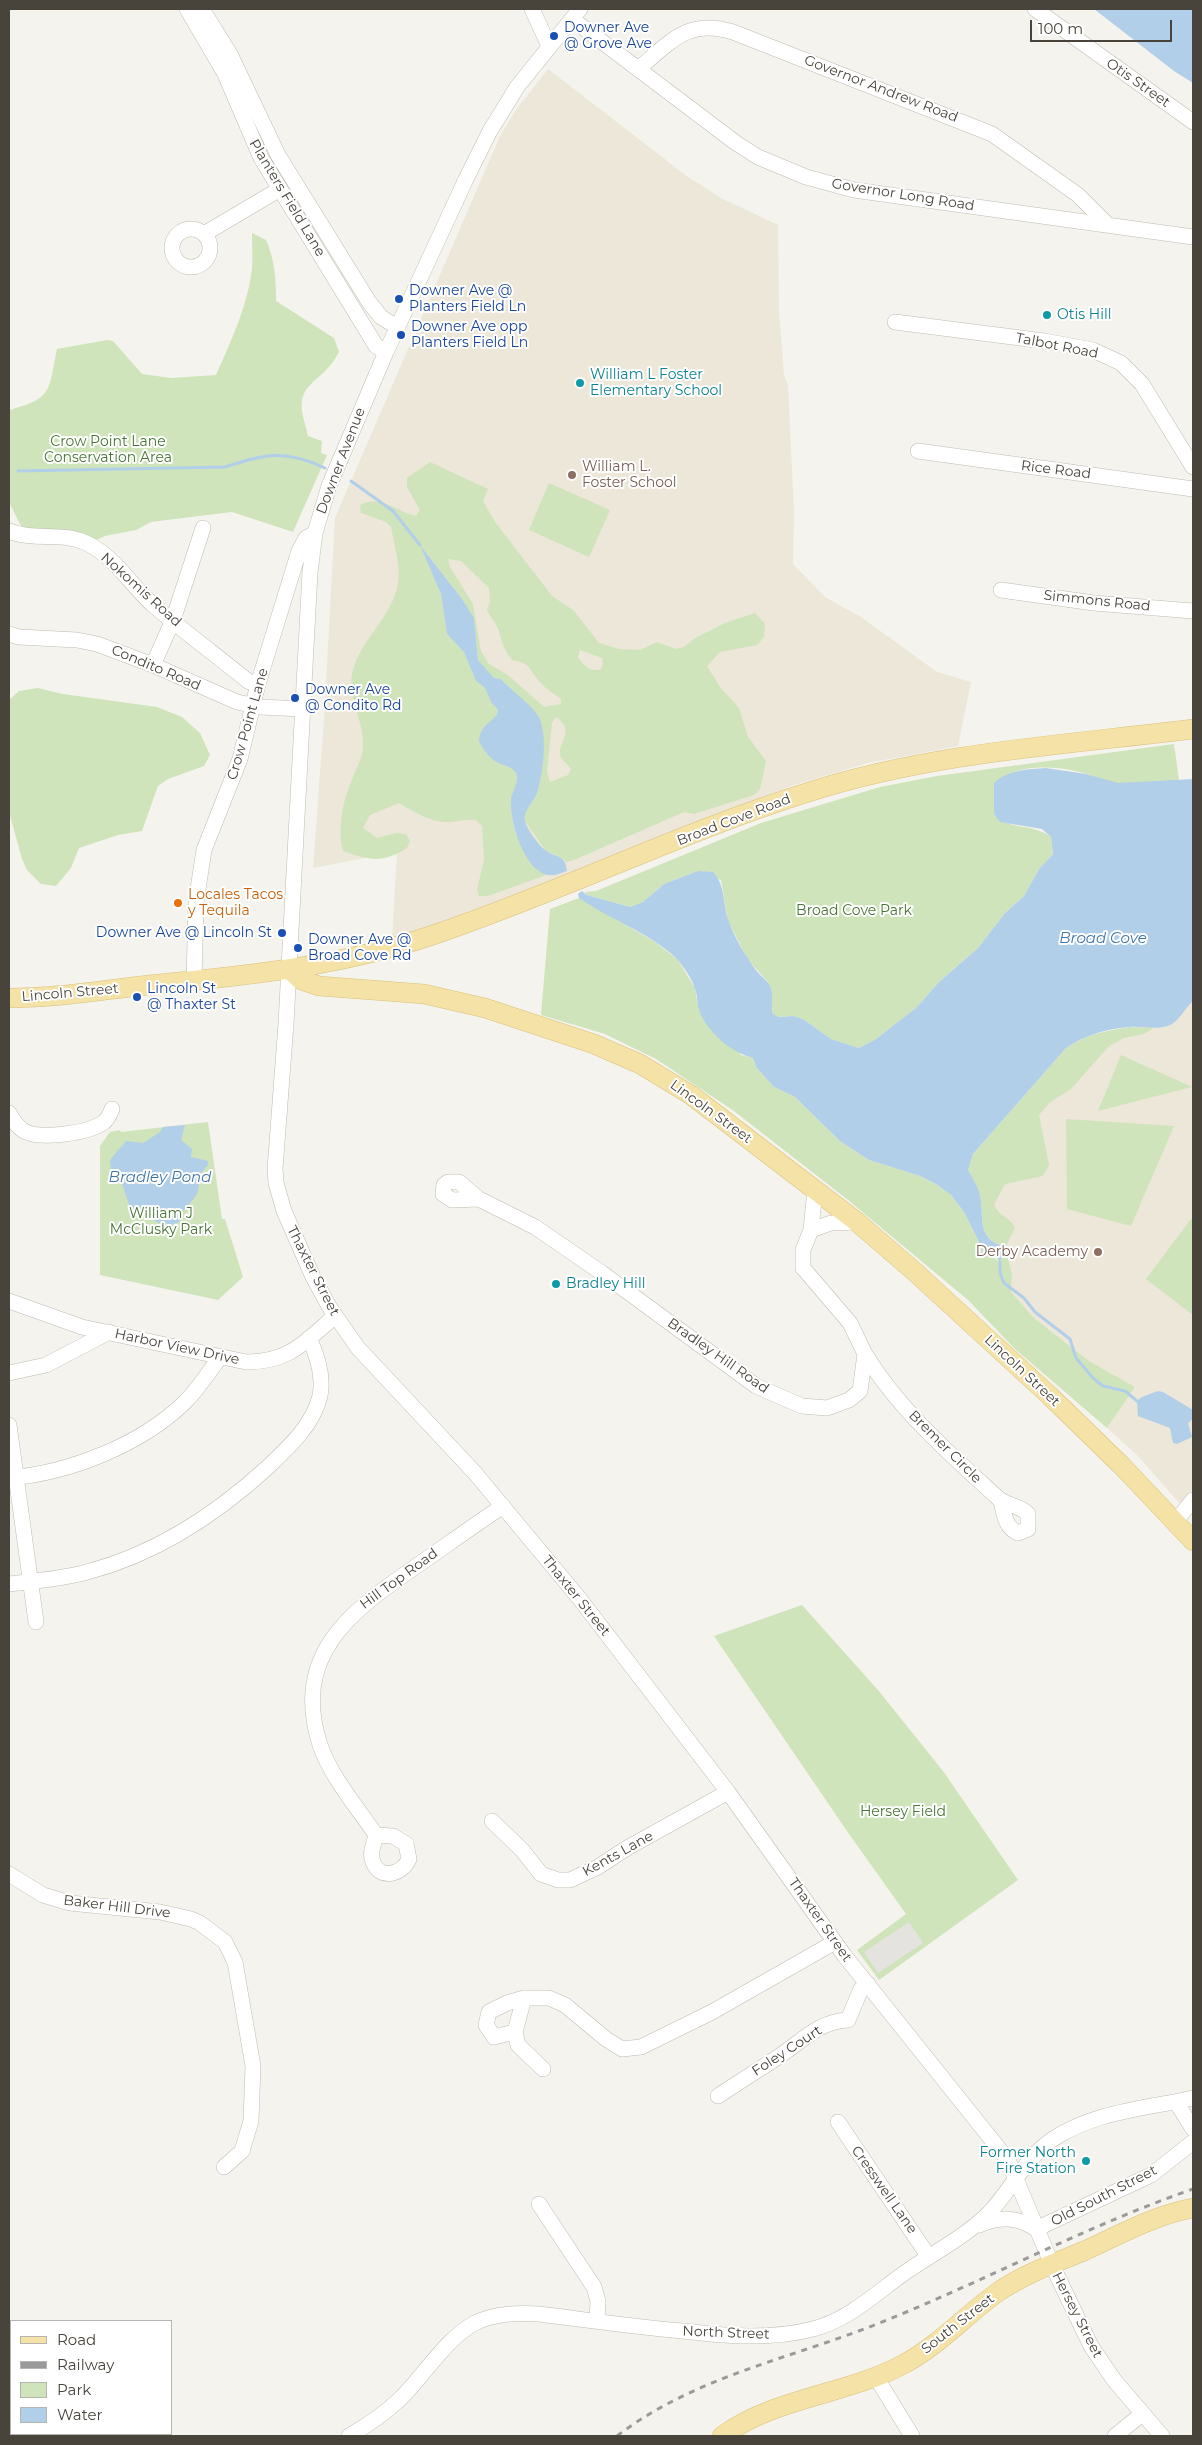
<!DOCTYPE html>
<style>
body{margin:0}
#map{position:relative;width:1202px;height:2445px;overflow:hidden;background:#f5f3ed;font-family:Montserrat,sans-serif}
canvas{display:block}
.frame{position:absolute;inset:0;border:10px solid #48443b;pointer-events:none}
.legend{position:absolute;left:10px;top:2320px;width:162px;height:115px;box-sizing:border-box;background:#fff;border:1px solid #b6b4b1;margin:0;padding:6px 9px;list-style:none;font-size:15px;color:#48443b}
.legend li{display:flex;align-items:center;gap:10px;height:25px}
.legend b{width:25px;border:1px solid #b6b4b1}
.scale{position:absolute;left:1030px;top:20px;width:142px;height:22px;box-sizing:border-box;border:2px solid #48443b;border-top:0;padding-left:6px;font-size:15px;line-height:18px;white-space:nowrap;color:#48443b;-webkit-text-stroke:4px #fff;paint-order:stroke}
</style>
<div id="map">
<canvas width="1202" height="2445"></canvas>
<div class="frame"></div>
<ul class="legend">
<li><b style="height:6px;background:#f4e2a7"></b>Road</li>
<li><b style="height:6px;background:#9a9a9a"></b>Railway</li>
<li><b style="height:14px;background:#cfe4ba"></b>Park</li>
<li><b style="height:14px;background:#b1cfe9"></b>Water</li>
</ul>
<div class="scale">100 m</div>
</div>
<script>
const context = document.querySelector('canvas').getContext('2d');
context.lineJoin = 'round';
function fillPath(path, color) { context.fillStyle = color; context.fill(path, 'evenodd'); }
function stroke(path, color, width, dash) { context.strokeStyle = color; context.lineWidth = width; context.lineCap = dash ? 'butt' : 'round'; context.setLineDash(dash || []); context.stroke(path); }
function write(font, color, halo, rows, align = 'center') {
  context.font = font + ' Montserrat,sans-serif'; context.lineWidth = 4; context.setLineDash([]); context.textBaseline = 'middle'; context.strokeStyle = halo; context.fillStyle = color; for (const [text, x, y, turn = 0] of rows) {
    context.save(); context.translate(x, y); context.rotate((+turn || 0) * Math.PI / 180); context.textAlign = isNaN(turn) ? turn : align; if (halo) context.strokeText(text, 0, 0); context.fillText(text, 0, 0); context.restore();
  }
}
const education = new Path2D(`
 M548 69 688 177 721 198 778 225 779 310 784 376 788 385 794 512 793 564 825 597 861 617 937 672 971 682 958 746 868 763 794 785 565 876 428 927 392 939 397 852 313 868 324 719 335 518 500 136 516 110Z
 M1193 1001V1488L1181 1505 1137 1455 1107 1428 1135 1387 1089 1361 1034 1318 1011 1292 1012 1274 1008 1258 1002 1255 1004 1250 968 1170 1051 1067Z`);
const green = new Path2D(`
 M252 233 266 240C275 261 276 279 276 301L334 338 339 352C336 357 332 364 328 368 319 379 304 385 302 401 300 410 306 426 308 436L322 441 321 453 327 455 293 532 232 512 151 522 136 530 105 536 92 542 25 534 9 502V410C54 398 48 391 57 349L107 340 113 341 142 374 171 378 216 375C231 341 248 305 252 268 253 257 252 244 252 233Z
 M430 462 488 489 483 501 495 522 552 596 573 610 599 643 619 649 640 650 657 642 675 649 684 647 695 638 725 623 755 613 765 624 764 637 757 645 720 652 707 666 720 687 739 708 748 737 766 761 760 789 754 795 694 814 684 812 574 860 566 862 562 858 546 851 525 821V812L536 796 543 729 537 715 501 679 494 678 478 660 474 618 462 599 421 546 441 594 447 634 464 652 476 681 485 688 491 702 498 710 497 715 484 727 500 764C506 766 518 769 518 777 518 783 513 790 512 796 507 821 523 863 546 875L488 896H479L477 890 484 860 482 826 476 820C467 819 460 821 452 822 432 824 415 812 399 803L370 815 363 828 377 838 396 833 406 834 410 841 407 848C381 864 370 860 343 851 337 828 343 799 353 777 357 767 363 757 363 745 364 721 346 694 353 670 362 638 392 617 398 584 401 567 394 544 391 527L386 522 361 513 360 505C380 494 397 512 416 516L420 510 407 487V478ZM448 559 461 561 489 588 490 602 487 610C490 617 497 624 499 631 502 642 504 650 512 660 533 663 529 672 542 684 547 690 555 694 561 699V704L544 707 508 675 489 664 481 651 473 604 450 567ZM580 650 602 658 603 664 600 670C589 671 584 666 578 657ZM556 717C575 730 560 740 560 753 560 760 568 764 571 769L568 775 550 782 547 772 552 723Z
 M549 483 610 510 589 557 529 530Z
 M38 688 63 694 157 707 182 717 200 733 210 755 204 766 168 779 158 786 142 831 118 835 79 848 71 868 56 886 41 884 27 870 22 859 9 812V700L19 691Z
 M1174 744 1179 780C1159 782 1137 786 1117 783 1106 782 1097 777 1087 774 1061 766 1016 762 995 783L994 814C1008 831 1034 823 1051 837L1053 854 1039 869 1024 896 1005 913 978 948 939 982 917 1007 876 1039 859 1048 831 1039 803 1019 793 1016 779 1017 773 1014 769 983 748 960 728 921 721 880 698 871 664 884 643 902 630 907 587 895 585 892 596 891 761 823 880 787 937 776Z
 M579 898 655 942 678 960 695 988 697 1001 741 1055 753 1058 756 1067 774 1087 795 1097 841 1142 869 1160 920 1176 936 1184 951 1195 964 1212 983 1250 1000 1262 1002 1255 1008 1258 1012 1274 1011 1292 1034 1318 1089 1361 1135 1387 1107 1428 1015 1349 968 1300 848 1200 734 1111 656 1059 605 1034 541 1015 550 909Z
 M1129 1027 1153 1028 1144 1034 1124 1038 1109 1046 1071 1089 1049 1103 1039 1115 1049 1165 1043 1176 1005 1184 994 1205C999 1216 1010 1217 1015 1228L1004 1250 1002 1246C974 1236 986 1215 979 1192 977 1185 972 1177 968 1170L973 1154 1066 1048C1086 1034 1106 1031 1129 1027Z
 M1121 1055 1192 1087 1098 1111Z
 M1066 1119 1174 1126 1131 1226 1067 1209Z
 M208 1122 222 1219H225L243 1277 218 1300 100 1275V1146L110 1132 120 1130 121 1132Z
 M1191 1219 1193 1220V1315L1146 1279Z
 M802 1605 878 1690 943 1771 1018 1880 879 1980 857 1950 906 1914 849 1834 714 1636Z`);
const parking = new Path2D(`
 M909 1922 923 1943 878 1973 864 1952Z`);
const water = new Path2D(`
 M1094 9H1193V83L1174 71Z
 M420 545 462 599 474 618 478 660 494 678 501 679C512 691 527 701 537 714 549 730 543 775 537 793 534 802 523 810 525 821 527 829 538 844 544 849 556 859 565 853 567 871 559 874 552 877 544 874 523 866 509 820 511 799 512 792 520 780 516 773 512 767 506 766 500 764 490 759 484 751 479 741 480 727 488 724 497 715L498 710 491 702 485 688 476 681 464 652 447 634 441 594Z
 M1046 768 1086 774 1118 783 1193 779V1001C1186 1007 1180 1019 1172 1024 1160 1031 1142 1026 1129 1027 1106 1029 1085 1035 1066 1048L973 1154 968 1170C972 1177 977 1185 979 1192 986 1215 974 1236 1002 1246L1004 1250 1000 1262 996 1257 983 1250 964 1212 951 1195 936 1184 920 1176 869 1160 841 1142 795 1097 774 1087 756 1067 753 1058C731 1052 712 1036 701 1015 697 1007 698 997 695 989 693 980 683 966 677 959 649 932 610 920 579 898L578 894 582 891 587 895 630 907 643 902 664 884 698 871 713 872C725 884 723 903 728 919 733 935 746 957 756 970 759 975 766 979 769 984 775 994 770 1004 773 1014L779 1017 793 1016 803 1019 831 1039 859 1048 876 1039 917 1007 939 982 978 948 1005 913 1024 896 1039 869 1053 854 1051 837 1042 829 1000 822 994 814V783C1007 770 1029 769 1046 768Z
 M185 1125 181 1140 192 1149 191 1157 208 1161V1165L199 1175C201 1205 186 1197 179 1222L166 1227 130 1207 120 1178 111 1171 110 1160 126 1141 143 1143 160 1132 163 1127Z
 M1158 1391 1163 1392 1193 1410V1419L1188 1423 1192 1437 1177 1444 1173 1443 1170 1428 1138 1416 1137 1401 1142 1397Z`);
const stream = new Path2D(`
 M18 471 225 467C265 454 285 449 325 468
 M351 481 393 511 420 545
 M1000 1262V1273L1004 1283 1024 1298 1035 1312 1070 1339 1076 1358 1093 1378 1103 1386 1125 1391 1137 1401`);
const minor = new Path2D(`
 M187 9 225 74 261 158 376 346 386 352
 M202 9 230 54 278 155 369 302 381 317 397 327
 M532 9 549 46
 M580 9 517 87 490 131 466 179 386 352 329 486 315 533 310 572 286 1024 275 1169 276 1183 284 1211 313 1277 330 1308 358 1348 475 1473 579 1598 728 1792 844 1955 1008 2160 1052 2265 1091 2346 1114 2380 1162 2436
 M1035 9 1193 122
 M572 19 736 143 758 157 806 177 854 190 1193 237
 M638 69C671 42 687 18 733 32L992 134 1078 195 1107 224
 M172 248a19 19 0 1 1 38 0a19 19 0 1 1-38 0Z
 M204 234 280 189
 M895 322 1044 341 1093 350 1121 363 1142 384 1193 467
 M918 451 1193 489
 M9 531C33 541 61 532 84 542 114 555 129 583 152 604 183 631 216 655 248 681L258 685
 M1001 590 1094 603 1193 611
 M9 634 19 637 77 640 97 644 153 665 237 702 261 707 302 709
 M153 665 173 620 203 528
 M194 981 196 902 204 850 240 759 258 684 299 551 306 538 315 533
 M9 1113C13 1120 17 1127 24 1131 40 1140 90 1133 104 1122 108 1119 110 1114 112 1109
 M479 1199 459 1182H448L444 1185 443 1194 452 1200 479 1199 535 1227 602 1273 756 1386 802 1406 827 1408 849 1400 860 1391 865 1354 850 1323 803 1268V1250L811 1230 815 1190
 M811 1230 831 1223 857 1222
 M9 1301 82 1327 246 1362C289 1362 304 1343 335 1316
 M865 1354C899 1410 951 1455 998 1498 1007 1506 1020 1505 1028 1514V1529L1018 1533C1005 1528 1004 1513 1001 1501
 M9 1373 46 1365 109 1332
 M9 1425 36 1622
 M9 1478C69 1473 141 1445 185 1402 199 1388 209 1372 220 1357
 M1175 1522 1193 1500
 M9 1584C35 1581 62 1579 87 1572 156 1554 217 1514 269 1466 289 1447 313 1425 320 1396 324 1376 318 1357 309 1338
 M492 1821 522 1850 541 1874 558 1880H570L598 1867 627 1848 728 1792
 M376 1835 393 1836 406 1844 409 1859C403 1874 380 1881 373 1862 369 1853 374 1844 376 1835 357 1807 331 1777 320 1745 291 1655 350 1612 415 1567 444 1547 473 1526 503 1506
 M9 1874 43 1895 70 1903 160 1912 191 1919 200 1923 225 1942 235 1962 253 2066 251 2121 242 2151 224 2167
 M515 2032 524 1998
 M543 2069 518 2045 515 2032 494 2037 486 2025 489 2012 507 2003 524 1998H549L565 2005 606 2039 622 2049 641 2047 712 2012 835 1942
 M718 2096C739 2082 760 2069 781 2055 803 2040 820 2021 848 2020L861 1989 868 1984
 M1176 2102 1193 2129
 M838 2122 929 2257
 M539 2204 594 2287 598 2301 597 2321
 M979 2225C1001 2216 1017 2217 1036 2229L1151 2175 1193 2142
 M876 2377 912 2436
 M349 2436C366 2426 384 2414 399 2400 423 2377 446 2338 475 2323 495 2313 518 2313 539 2314 587 2320 634 2327 682 2331 726 2336 770 2340 813 2329 848 2320 875 2294 903 2274 931 2254 964 2238 989 2213 1011 2190 1026 2157 1053 2139 1096 2111 1145 2109 1193 2098
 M1115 2436 1142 2414`);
const major = new Path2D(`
 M289 969 301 980 319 986 424 994 485 1008 594 1044 640 1064 691 1095 857 1222 915 1272 1050 1396 1122 1466 1193 1541
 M9 998C56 998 103 990 149 985 245 976 342 966 433 935 561 892 683 831 812 791 935 752 1066 745 1193 729
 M722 2436C776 2397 846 2395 904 2364 939 2345 966 2315 998 2292 1024 2274 1055 2263 1084 2251 1119 2235 1155 2215 1193 2208`);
const rail = new Path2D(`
 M617 2436C694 2377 789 2359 877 2324 983 2282 1084 2227 1193 2189`);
const markers = [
 [554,36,5,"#1a4fb4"],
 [399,299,5,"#1a4fb4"],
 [1047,315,5,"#0f9aa8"],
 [401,335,5,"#1a4fb4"],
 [580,383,5,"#0f9aa8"],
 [572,475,5,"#8d6e63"],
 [295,698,5,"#1a4fb4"],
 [178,903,5,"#e8710a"],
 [282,933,5,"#1a4fb4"],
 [298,948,5,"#1a4fb4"],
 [137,997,5,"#1a4fb4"],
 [1098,1252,5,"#8d6e63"],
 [556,1284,5,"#0f9aa8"],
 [1086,2161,5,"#0f9aa8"]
];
const transitNames = [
 ["Downer Ave",564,28],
 ["@ Grove Ave",564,44],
 ["Downer Ave @",409,291],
 ["Planters Field Ln",409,307],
 ["Downer Ave opp",411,327],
 ["Planters Field Ln",411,343],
 ["Downer Ave",305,690],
 ["@ Condito Rd",305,706],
 ["Downer Ave @ Lincoln St",272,933,"right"],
 ["Downer Ave @",308,940],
 ["Broad Cove Rd",308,956],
 ["Lincoln St",147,989],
 ["@ Thaxter St",147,1005]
];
const streetNames = [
 ["Otis Street",1138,83,35],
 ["Governor Andrew Road",881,89,21],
 ["Governor Long Road",903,195,9],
 ["Planters Field Lane",287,198,59],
 ["Talbot Road",1057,346,11],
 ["Downer Avenue",341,461,-69],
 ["Rice Road",1056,470,7],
 ["Nokomis Road",141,590,42],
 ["Simmons Road",1097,601,6],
 ["Condito Road",156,668,23],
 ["Crow Point Lane",248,724,-74],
 ["Broad Cove Road",734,820,-21],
 ["Lincoln Street",70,993,-5],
 ["Lincoln Street",711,1112,36],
 ["Thaxter Street",313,1271,63],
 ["Harbor View Drive",177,1347,12],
 ["Bradley Hill Road",718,1356,35],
 ["Lincoln Street",1022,1371,43],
 ["Bremer Circle",945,1447,45],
 ["Hill Top Road",399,1579,-36],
 ["Thaxter Street",576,1596,51],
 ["Kents Lane",618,1854,-29],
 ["Baker Hill Drive",117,1907,7],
 ["Thaxter Street",820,1920,55],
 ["Foley Court",787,2051,-33],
 ["Cresswell Lane",884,2190,55],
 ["Old South Street",1104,2196,-27],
 ["Hersey Street",1077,2315,63],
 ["South Street",958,2324,-38],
 ["North Street",726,2333,2]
];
const cultureNames = [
 ["Otis Hill",1057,315],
 ["William L Foster",590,375],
 ["Elementary School",590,391],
 ["Bradley Hill",566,1284],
 ["Former North",1076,2153,"right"],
 ["Fire Station",1076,2169,"right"]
];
const parkNames = [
 ["Crow Point Lane",108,442],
 ["Conservation Area",108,458],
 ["Broad Cove Park",854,911],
 ["William J",161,1214],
 ["McClusky Park",161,1230],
 ["Hersey Field",903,1812]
];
const educationNames = [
 ["William L.",582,467],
 ["Foster School",582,483],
 ["Derby Academy",1088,1252,"right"]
];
const foodNames = [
 ["Locales Tacos",188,895],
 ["y Tequila",188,911]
];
const waterNames = [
 ["Broad Cove",1103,939],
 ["Bradley Pond",160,1178]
];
fillPath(education, '#ece7d8');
fillPath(green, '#cfe4ba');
fillPath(parking, '#e4e3e0');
fillPath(water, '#b1cfe9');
stroke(stream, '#b1cfe9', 3);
stroke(minor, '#bfbbb0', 16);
stroke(major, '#d8c178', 20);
stroke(minor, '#fff', 15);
stroke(major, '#f4e2a7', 19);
stroke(rail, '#9a9a9a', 3, [6, 6]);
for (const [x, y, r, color] of markers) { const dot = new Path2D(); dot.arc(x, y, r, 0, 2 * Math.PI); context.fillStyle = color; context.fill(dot); stroke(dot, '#fff', 2); }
write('14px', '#164399', '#fff', transitNames, 'left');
write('14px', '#48443b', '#fff', streetNames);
write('14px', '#0d838f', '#fff', cultureNames, 'left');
write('14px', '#487533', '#fff', parkNames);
write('14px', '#785e54', '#fff', educationNames, 'left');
write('14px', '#c56008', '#fff', foodNames, 'left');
write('italic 15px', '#3f76a9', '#fff', waterNames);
</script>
